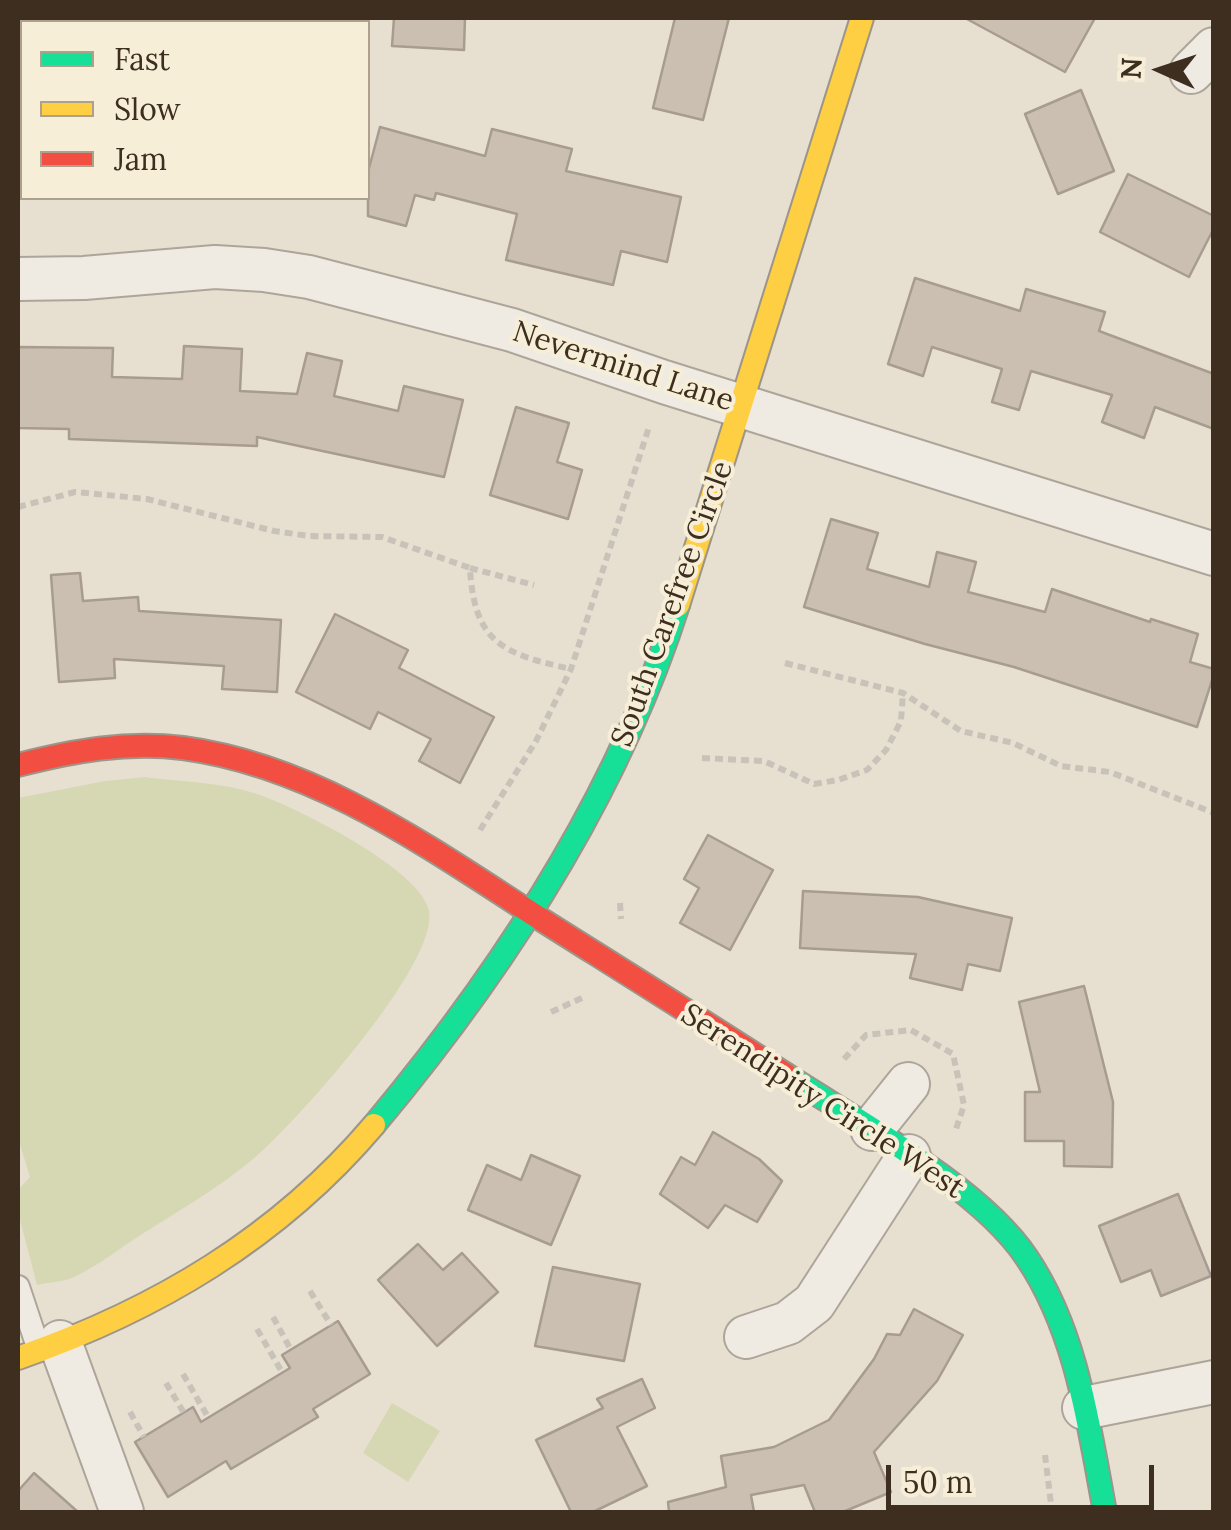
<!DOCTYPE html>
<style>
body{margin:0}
#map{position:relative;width:1231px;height:1530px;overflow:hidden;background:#e7e0d1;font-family:Lora,serif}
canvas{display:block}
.frame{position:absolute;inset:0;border:20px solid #3d2e20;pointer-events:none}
.legend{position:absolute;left:20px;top:20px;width:350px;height:180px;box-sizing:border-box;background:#f7eed8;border:2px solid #ada18e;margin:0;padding:12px 18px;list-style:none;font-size:30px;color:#3d2e20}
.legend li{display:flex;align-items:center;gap:20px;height:50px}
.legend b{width:50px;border:2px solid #ada18e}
.north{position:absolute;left:1111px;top:20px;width:100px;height:100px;-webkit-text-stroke:8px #f7eed8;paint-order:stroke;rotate:273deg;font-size:28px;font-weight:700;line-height:40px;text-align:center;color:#3d2e20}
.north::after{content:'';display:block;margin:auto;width:35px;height:45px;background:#3d2e20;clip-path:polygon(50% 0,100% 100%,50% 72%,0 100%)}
.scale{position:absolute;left:886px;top:1465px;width:268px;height:45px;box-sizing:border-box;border:5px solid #3d2e20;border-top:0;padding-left:12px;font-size:30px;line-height:35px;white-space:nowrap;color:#3d2e20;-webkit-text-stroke:8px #f7eed8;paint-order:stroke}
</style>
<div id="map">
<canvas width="1231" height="1530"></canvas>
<div class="frame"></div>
<ul class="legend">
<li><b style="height:12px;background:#16e098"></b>Fast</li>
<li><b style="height:12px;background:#ffcf43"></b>Slow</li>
<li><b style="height:12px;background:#f24e42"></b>Jam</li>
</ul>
<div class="north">N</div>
<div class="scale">50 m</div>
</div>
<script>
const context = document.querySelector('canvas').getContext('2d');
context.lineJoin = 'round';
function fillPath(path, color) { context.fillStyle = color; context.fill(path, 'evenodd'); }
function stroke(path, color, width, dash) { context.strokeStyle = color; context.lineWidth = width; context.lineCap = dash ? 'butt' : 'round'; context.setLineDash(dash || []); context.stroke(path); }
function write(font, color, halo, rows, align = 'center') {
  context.font = font + ' Lora,serif'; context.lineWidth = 8; context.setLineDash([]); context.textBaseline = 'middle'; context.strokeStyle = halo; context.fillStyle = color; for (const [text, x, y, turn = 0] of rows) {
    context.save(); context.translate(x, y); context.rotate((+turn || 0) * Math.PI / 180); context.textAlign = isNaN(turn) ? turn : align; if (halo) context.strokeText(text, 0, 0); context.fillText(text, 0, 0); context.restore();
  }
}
const green = new Path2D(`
 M145 777C182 782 222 782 257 794 296 807 422 870 429 911 439 964 294 1125 252 1160 217 1189 177 1212 139 1236 118 1250 97 1266 74 1277 64 1282 49 1282 37 1285L18 1212V1190L30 1177 18 1138V798L105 781Z
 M392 1403 440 1431 408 1482 363 1453Z`);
const building = new Path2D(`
 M394 18H465L464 50 392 46Z
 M675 18H729L703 120 653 108Z
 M965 18H1095L1065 72Z
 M1081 90 1114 171 1058 194 1025 114Z
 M380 127 485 156 492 129 572 149 566 171 681 197 667 262 621 251 613 285 506 260 517 214 436 193 434 200 415 195 406 226 368 216V172Z
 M1128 174 1214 216V228L1189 277 1100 232Z
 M915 278 1020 311 1026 289 1105 312 1099 331 1214 374V429L1155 407 1144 438 1102 422 1112 395 1031 371 1019 410 992 402 1002 369 932 347 923 376 888 364Z
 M184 346 242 349 240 391 297 394 307 353 342 361 334 396 398 411 404 386 463 400 444 477 257 437V446L69 439V429L18 428V347L113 348 112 377 182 379Z
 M516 407 569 423 557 462 582 470 568 519 490 495Z
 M831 519 878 533 867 569 929 587 937 552 976 562 968 592 1045 612 1052 589 1150 622 1151 619 1198 634 1190 662 1214 669V674L1197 727 1014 667 925 644 804 607Z
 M80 573 83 601 138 597 139 611 281 620 277 692 222 689 224 666 114 659 115 678 59 682 51 575Z
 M335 614 408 650 399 668 494 717 460 783 419 761 431 739 378 712 370 729 296 692Z
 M708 835 773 870 730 950 680 923 699 888 684 879Z
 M803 891 918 897 1012 918 1000 971 968 964 962 990 910 978 916 954 800 948Z
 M1084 986 1113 1102 1112 1167 1064 1166V1141H1025V1092H1040L1019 1002Z
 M713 1132 759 1159 782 1181 757 1222 725 1205 708 1228 660 1194 681 1157 695 1165Z
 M531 1155 580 1176 551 1245 468 1210 487 1165 521 1180Z
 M1178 1194 1211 1276 1161 1296 1151 1270 1121 1282 1099 1226Z
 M418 1244 443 1270 462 1253 498 1292 437 1346 378 1280Z
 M553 1267 640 1284 624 1361 535 1346Z
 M914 1309 963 1335 937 1381 874 1452 891 1492 843 1512H815L804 1485 751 1495 754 1512H669L668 1502 726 1487 721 1456 774 1447 829 1420 874 1359 887 1334 900 1335Z
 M338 1321 370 1374 313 1409 318 1417 231 1469 226 1461 168 1497 135 1442 193 1407 201 1422 290 1368 282 1355Z
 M642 1379 655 1408 617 1427 647 1486 593 1512H571L536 1440 603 1408 597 1399Z
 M34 1473 78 1512H18V1491Z`);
const path = new Path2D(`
 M18 507 75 492 147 499 274 531 309 536 382 537 470 568C474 643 503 654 571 669
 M470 568 534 585
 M785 663 903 693 961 731 1013 743 1061 766 1110 772 1214 813
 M702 758 764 761 814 784 838 780 867 770 886 750 901 721 903 693
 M480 830 536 741 571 669 649 427
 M620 903 621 919
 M551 1012 582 998
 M844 1059 866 1035 911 1030 953 1054 964 1105 955 1132
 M310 1291 331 1325
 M273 1317 291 1350
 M257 1329 282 1372
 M183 1374 208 1417
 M166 1383 184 1413
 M130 1412 144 1437
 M1045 1455 1052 1512`);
const lane = new Path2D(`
 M18 1287 39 1350`);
const street = new Path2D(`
 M1191 72 1214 49
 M18 279 84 278 215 267 264 270 309 277 512 330 664 382 1214 554
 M872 1129 908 1084
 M746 1337 788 1323 814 1303 909 1156
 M60 1342 122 1512
 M1084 1408 1214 1382`);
const fast = new Path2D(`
 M785 1074C857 1121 981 1188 1027 1258 1077 1332 1089 1427 1105 1512
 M374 1125C502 972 617 797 678 605`);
const slow = new Path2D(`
 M678 605 862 18
 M18 1358C156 1310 278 1238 374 1125`);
const jam = new Path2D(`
 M18 765C73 751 126 741 183 748 317 766 431 849 542 920 623 971 705 1022 785 1074`);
const streetNames = [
 ["Nevermind Lane",623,367,18],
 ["South Carefree Circle",673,604,-70],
 ["Serendipity Circle West",822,1102,33]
];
fillPath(green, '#d6d7b3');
fillPath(building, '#cbbfb2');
stroke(building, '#a89c90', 2.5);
stroke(lane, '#ada599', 26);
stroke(street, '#ada599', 46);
stroke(fast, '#9c958a', 26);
stroke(slow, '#9c958a', 26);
stroke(jam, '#9c958a', 26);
stroke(path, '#c8c2b9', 6, [8, 5]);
stroke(lane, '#efebe3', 22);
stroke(street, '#efebe3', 42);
stroke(fast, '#16e098', 22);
stroke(slow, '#ffcf43', 22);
stroke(jam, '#f24e42', 22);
write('30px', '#3d2e20', '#f7eed8', streetNames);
</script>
